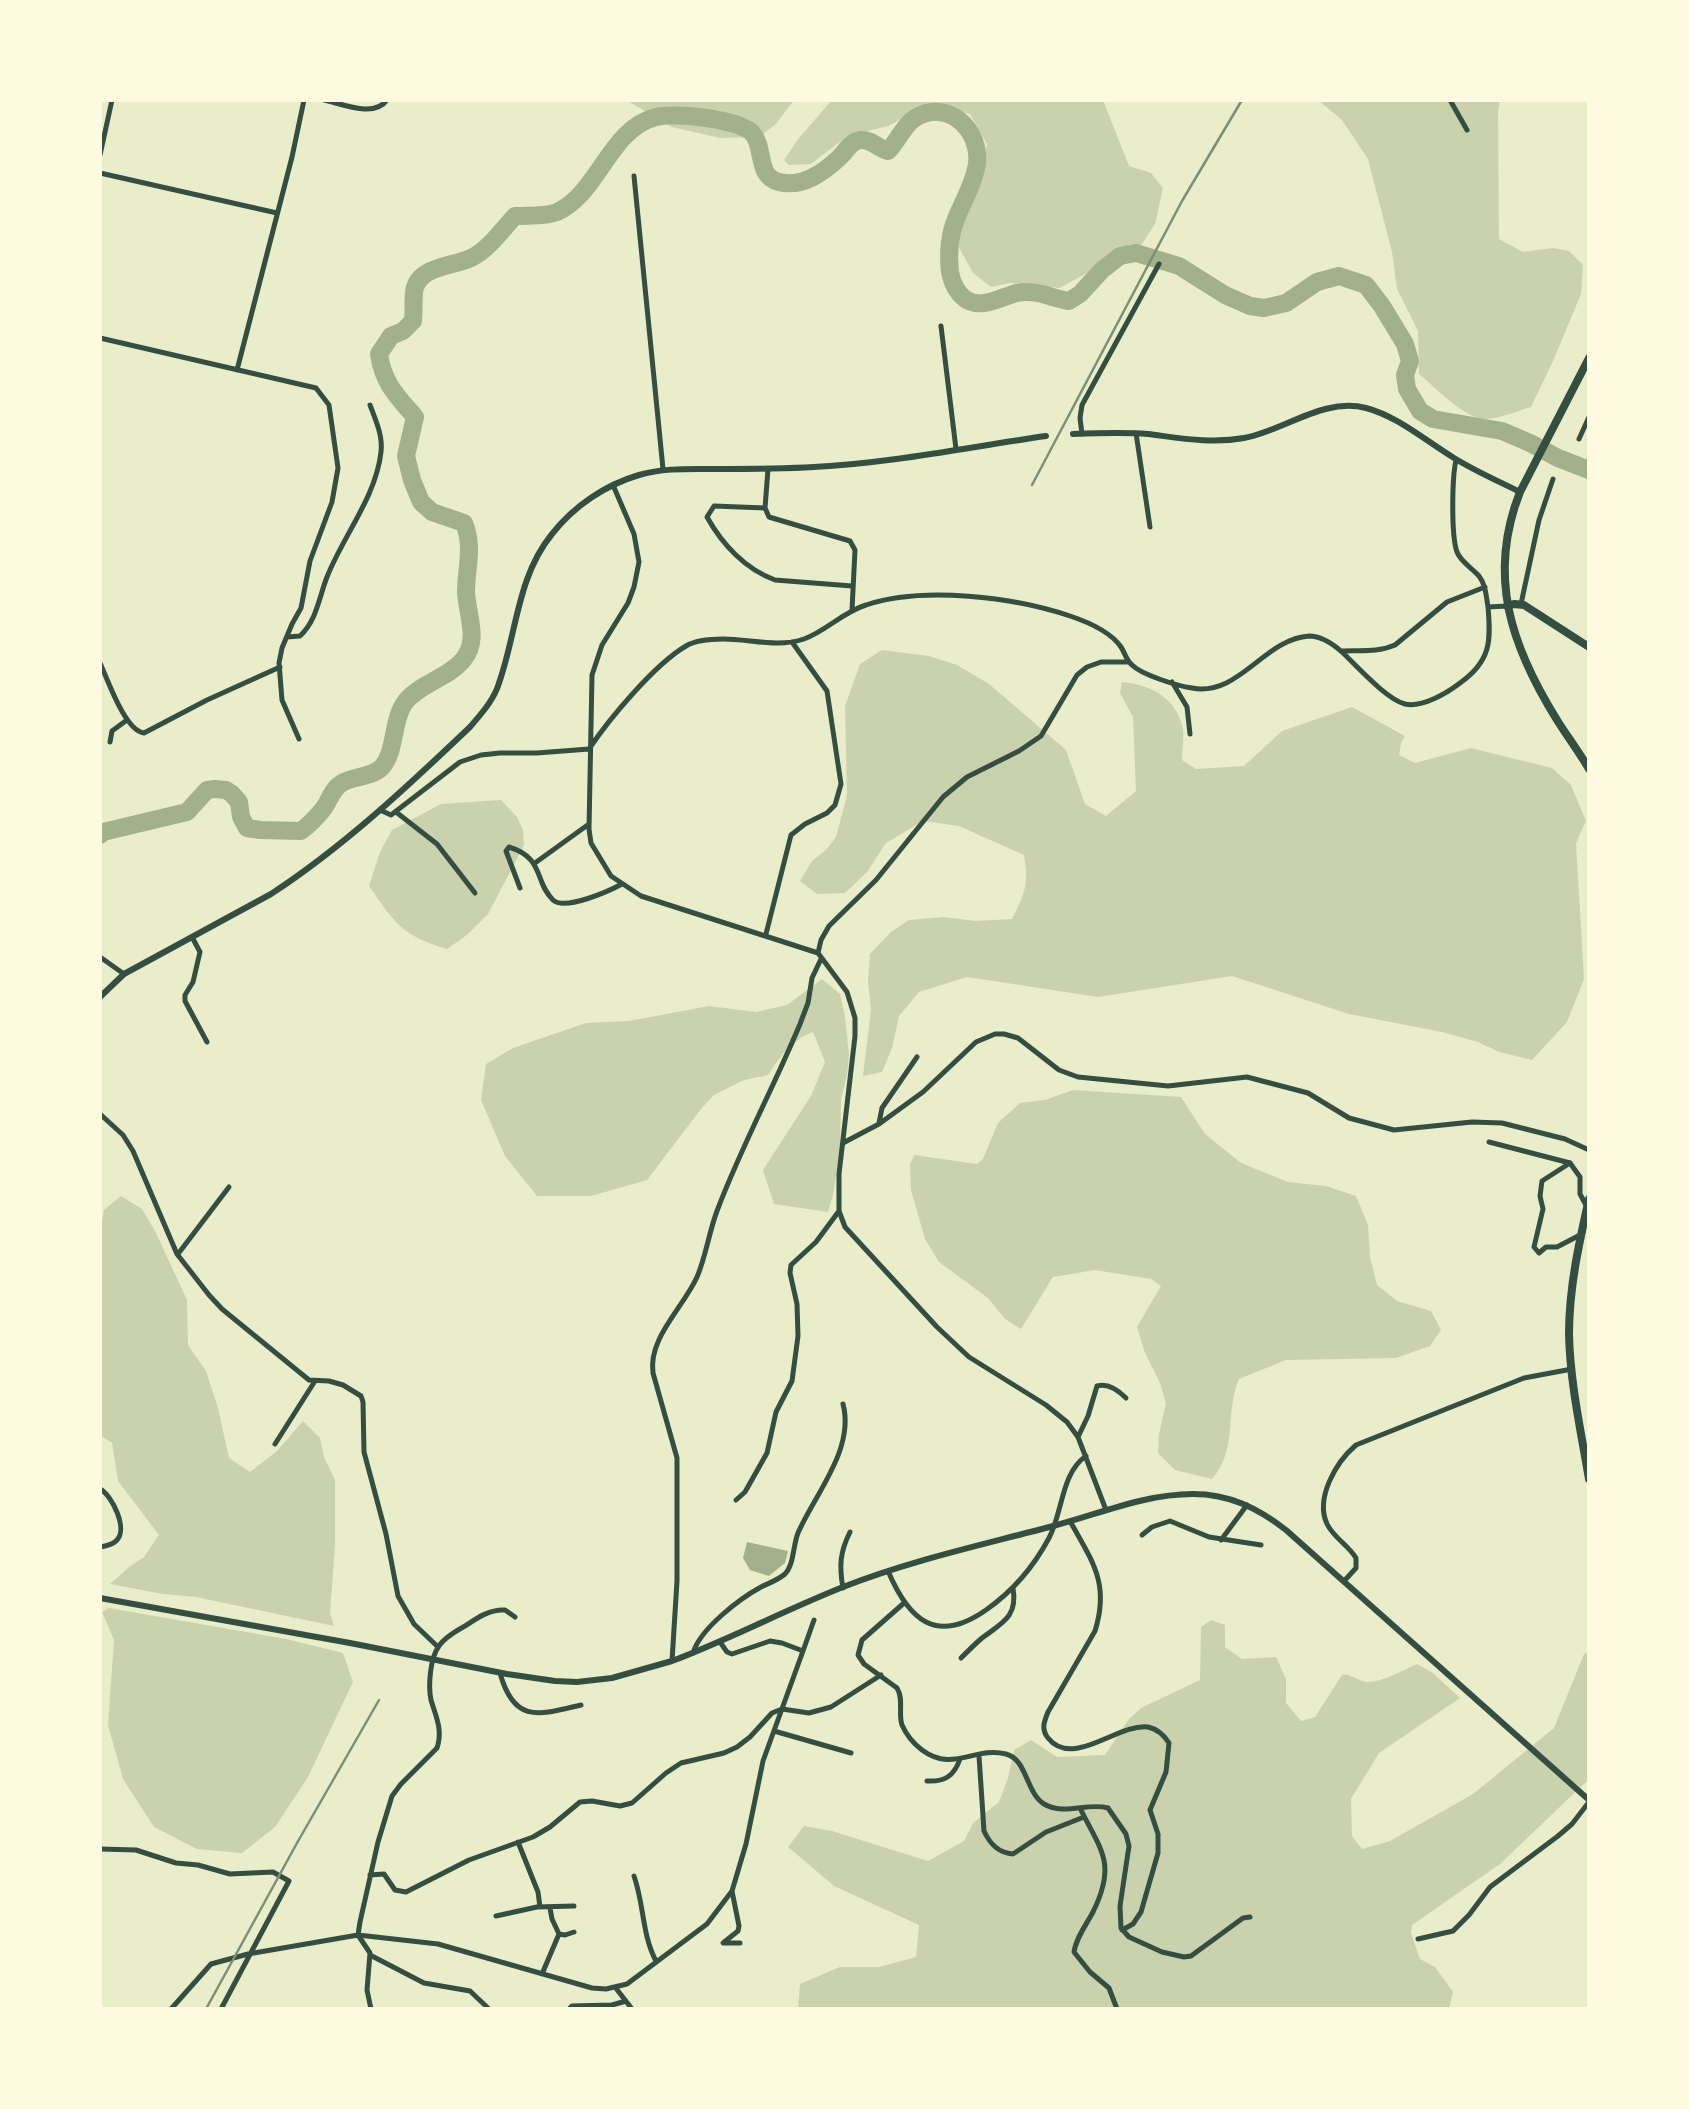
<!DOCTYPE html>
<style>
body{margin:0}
#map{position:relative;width:1689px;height:2109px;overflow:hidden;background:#e9edc9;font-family:Ubuntu,sans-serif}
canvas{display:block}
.frame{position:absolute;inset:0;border:102px solid #fefae0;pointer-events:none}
</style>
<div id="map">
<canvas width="1689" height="2109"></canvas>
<div class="frame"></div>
</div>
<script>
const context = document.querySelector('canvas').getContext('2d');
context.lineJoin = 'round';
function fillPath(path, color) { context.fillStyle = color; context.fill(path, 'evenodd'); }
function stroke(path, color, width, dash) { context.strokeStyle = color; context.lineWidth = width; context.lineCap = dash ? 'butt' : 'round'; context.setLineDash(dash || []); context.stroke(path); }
const green = new Path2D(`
 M626 100H794L776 124 759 137 720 138 672 127Z
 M832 100H1103L1129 166 1151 173 1163 188 1155 224 1142 244 1059 288 1010 283 991 287 973 273 957 244V222L979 185 987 144 970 114 929 105 888 126 859 133 837 144 811 164 789 165 784 160 799 138Z
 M1318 100H1500L1498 112 1499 239 1523 252 1553 248 1569 251 1583 265 1581 294 1553 361 1531 407C1517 411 1501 418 1487 419 1467 421 1436 388 1419 374L1418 331 1397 289 1392 252 1368 159 1342 120Z
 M882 650 929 656 957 665 989 684 1066 750 1085 804 1106 816 1136 791 1133 717 1120 693 1122 682C1150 685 1174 696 1182 725 1185 735 1182 749 1182 760L1196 769 1244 766 1282 731 1352 707 1405 736 1401 743 1399 755 1415 763 1471 748 1552 768 1571 785 1586 821 1576 843 1584 979 1567 1022 1532 1060 1499 1052 1478 1042 1442 1032 1349 1014 1232 976 1098 997 967 977 919 992 899 1016 892 1048 882 1072 863 1076 871 1010 868 981 870 954 891 932 909 920 943 917 976 921 1012 919C1025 893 1029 885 1024 855L959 826 923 821 886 843 867 872 845 893 817 894 800 881 812 861 826 850 836 837 847 795 845 706 860 664Z
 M501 800 517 817 523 830 524 845 488 914 467 935 447 949C402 936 395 923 369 886L380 852 392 830 441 804Z
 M822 979 840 994 845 1017 849 1055 847 1075 841 1099 840 1150 833 1195 828 1212 774 1204 763 1170 811 1096 825 1062 813 1032C791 1040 780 1057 768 1075L744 1080 714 1095 701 1109 647 1180 591 1196H537L505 1156 481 1100 486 1064 513 1048 586 1023 629 1021 709 1006 756 1012 787 1005Z
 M1073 1090 1181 1097 1205 1134 1241 1163 1288 1182 1326 1186 1356 1196 1368 1225 1370 1257 1377 1285 1397 1301 1431 1311 1441 1330 1430 1346 1396 1358 1286 1360 1239 1379C1224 1413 1239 1447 1212 1479L1175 1470 1158 1453 1159 1434 1166 1403 1160 1383 1145 1353 1137 1327 1161 1286 1151 1279 1095 1270 1053 1277 1021 1329 1005 1319 988 1298 939 1262 925 1239 911 1190 910 1165 914 1155 977 1164 983 1159 998 1123 1020 1103 1045 1100Z
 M121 1196 142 1209 155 1231 187 1300 188 1345 206 1371 218 1408 229 1458 250 1472 277 1451 303 1421 320 1438 324 1457 335 1480V1545L330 1613 334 1626 196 1597 163 1594 110 1584 129 1567 144 1557 159 1535 118 1481 112 1443 100 1435V1232L104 1210Z
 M109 1608 286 1639 343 1653 353 1682 308 1777 275 1827 242 1853 197 1849 154 1827 123 1779 108 1725 114 1640 102 1612Z
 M1211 1620 1225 1625V1647L1242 1659 1276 1657 1286 1679V1703L1301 1721 1315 1717 1342 1675C1352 1673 1358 1682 1368 1682 1385 1681 1401 1671 1417 1664L1433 1673 1460 1698 1379 1753 1351 1799 1352 1836 1362 1849 1390 1841 1473 1794 1554 1728 1584 1654 1589 1652V1779L1500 1864 1412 1925 1411 1933 1420 1959 1435 1967 1453 1992 1449 2009H798L800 1984 840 1967H879L916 1957 919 1925 834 1886 788 1847 804 1826 832 1831 928 1861 964 1841 973 1823 999 1802 1008 1778 1014 1750 1031 1740 1057 1757 1105 1755 1129 1719 1141 1708 1200 1680 1201 1627Z`);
const water = new Path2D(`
 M747 1542 788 1551 785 1563 769 1576 750 1570 743 1558Z`);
const stream = new Path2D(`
 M100 828 103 832`);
const river = new Path2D(`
 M100 835 103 832 187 812 207 790 215 789 226 790 232 794 239 802 241 817 247 828 260 830 301 831C310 824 317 817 324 808 330 799 332 789 342 783 354 776 373 777 382 767 396 752 392 718 406 701 421 683 448 678 463 660 480 640 467 615 466 592 466 568 474 547 464 523L432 512 421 502 412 480 406 456 415 417C397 396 383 383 379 354L391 336 403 331 413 321C414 312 413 303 414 293 416 266 452 267 471 258 488 250 502 230 515 216 528 215 545 217 557 212 598 194 610 128 656 117 674 112 741 119 753 134 765 149 756 176 779 182 803 188 824 172 840 157 847 150 850 142 860 140 872 139 879 149 888 151 898 141 903 126 915 118 948 98 981 130 977 164 974 184 963 201 956 219 949 236 948 254 950 272 952 283 956 292 965 299 982 310 1000 297 1017 293 1036 289 1051 298 1069 301L1080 294 1102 270 1120 256 1136 253 1179 266 1225 295 1250 306 1264 308 1286 303 1317 282 1339 276 1366 285 1382 306 1405 344 1410 361 1405 375 1407 389 1420 411 1433 419 1502 431 1530 443 1558 458 1589 470`);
const minor = new Path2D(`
 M324 100C343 104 374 118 387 100
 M1450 100 1467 130
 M100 155 112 100
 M100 173 277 213
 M634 176 663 469
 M941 326 956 449
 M100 338 316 388 329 405 338 468 332 502 310 561 301 608 292 624 282 648 279 663 282 700 299 739
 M237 370 292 157 304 100
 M1136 433 1150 527
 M1082 434 1080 418 1082 405 1159 264
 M1579 439 1589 417
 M1456 460C1452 478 1451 535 1457 552 1461 562 1472 568 1479 576 1486 585 1486 596 1488 607L1507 606
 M768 469 765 508 769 517 850 541 855 550 852 610
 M613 485 634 534 639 562 634 587 628 603 602 645 592 675 589 829 591 843 611 876 641 896 818 953 847 992 855 1018V1036L839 1174V1211L845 1227 937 1327 969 1357 1046 1405 1067 1422 1078 1437 1106 1510
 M765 508 714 506 707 517C722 544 745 569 775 580L852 586
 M1521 604 1539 520 1553 479
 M287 637 300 636C317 620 319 597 327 577 343 536 376 497 381 452 383 436 376 421 370 405
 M1341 651C1360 650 1377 653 1395 645L1447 602 1485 587
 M100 663C108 680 125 731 144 733L207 700 280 667
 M1172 682 1187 707 1190 734
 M110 742 112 731 127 720
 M380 810 391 815 460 762 481 755 500 753H537L589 749C609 719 655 664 686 646 696 640 711 639 723 639 750 639 778 648 804 639 826 631 843 612 866 605 923 586 1014 597 1070 616 1088 622 1110 631 1121 647 1125 653 1126 660 1132 665 1142 675 1178 686 1192 688 1239 697 1264 639 1309 636 1322 636 1333 644 1342 652 1357 666 1386 699 1405 704 1422 708 1447 693 1460 683 1491 661 1491 641 1488 607
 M396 812 437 844 475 893
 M535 863 589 824
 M520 888 506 851 509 847C545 858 534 882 553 900 565 911 609 891 622 884
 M766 934 791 835 805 824 827 813 835 805 841 784 827 691 792 642
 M192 937 200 952 193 982 185 995V1001L207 1042
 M818 953 821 940 829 926 876 880 943 797 967 777 1019 751 1041 736 1077 675 1087 667 1101 662H1128
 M100 957 124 974
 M100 1114 123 1135 133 1151 177 1254 209 1295 222 1309 309 1380 329 1381 343 1385 361 1396 363 1402 364 1452 386 1534 398 1596 414 1624 438 1647
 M879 1123 882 1108 917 1057
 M1489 1142 1570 1163 1580 1177V1194L1587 1207
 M843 1143 879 1124 923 1092 976 1042 995 1034H1004L1018 1038 1059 1070 1078 1077 1168 1086 1247 1077 1308 1093 1349 1118 1394 1130 1472 1122 1502 1123 1565 1139 1589 1150
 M1570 1163 1542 1181 1540 1196 1543 1209 1534 1247 1539 1253 1546 1247H1557L1580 1235
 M178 1254 229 1187
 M1078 1437 1088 1416 1097 1386C1107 1383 1118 1390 1126 1398
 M275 1444 315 1381
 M100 1489C112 1495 129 1530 116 1541 112 1545 105 1546 100 1547
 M736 1500 745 1492 767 1453 776 1412 792 1381 798 1336 797 1304 790 1273 791 1265 816 1242 839 1211
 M1070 1521C1092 1561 1110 1583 1095 1631L1048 1712C1044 1722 1041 1729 1048 1738 1073 1769 1118 1723 1148 1727 1157 1729 1164 1735 1169 1743L1166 1772 1150 1810 1158 1834V1853L1141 1912 1133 1924 1122 1930
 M1142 1535 1152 1527 1170 1521 1209 1537 1261 1545
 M1221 1540 1247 1505
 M888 1571C909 1620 936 1645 986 1610 1013 1591 1033 1568 1049 1538 1063 1512 1061 1473 1086 1456
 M1345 1580 1356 1568V1558C1348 1545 1334 1538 1327 1524 1315 1498 1336 1462 1356 1445L1524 1378 1572 1369
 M843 1588C839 1566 840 1552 850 1532
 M904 1603 862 1640 858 1655 864 1664 897 1688C904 1699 898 1713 902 1725 906 1734 914 1744 922 1750 953 1773 974 1746 1006 1754 1027 1759 1026 1793 1044 1804 1064 1816 1088 1802 1108 1808L1126 1834 1129 1846 1120 1906 1121 1928 1129 1937 1162 1952 1184 1957 1191 1956 1243 1918 1250 1917
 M803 1651 814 1620
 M693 1653C700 1629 739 1599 761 1587 769 1583 778 1580 785 1574 794 1565 793 1545 798 1533 815 1494 855 1449 843 1404
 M961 1658C968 1651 975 1644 982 1638 1002 1623 1018 1617 1013 1588
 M672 1661 677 1581V1458L653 1373C648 1338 683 1308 697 1277 706 1256 709 1232 717 1211 741 1147 774 1087 800 1024L808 1003 812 978 821 959
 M500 1673C514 1724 539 1715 581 1705
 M774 1731 851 1753
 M979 1756 984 1831C990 1844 998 1853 1013 1854L1046 1832 1084 1817
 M927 1781C945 1782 954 1776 960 1759
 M1080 1808C1101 1851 1117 1863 1093 1912 1086 1925 1076 1938 1074 1952L1090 1972 1109 1988 1117 2009
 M518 1842 538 1892 540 1907
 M100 1849 136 1850 176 1863 198 1865 230 1874 273 1872 289 1881 221 2009
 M370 1875 384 1874 395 1890 406 1892 469 1860 533 1837 550 1827 580 1802 592 1801 620 1806 632 1803 666 1773 681 1763 724 1753 737 1747 750 1737 772 1713 782 1709 809 1713 831 1707 881 1675
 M634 1876C644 1904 642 1935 656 1961
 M732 1891 739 1926 738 1931 723 1943H740
 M496 1916 537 1907 574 1906
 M559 1934 565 1935 574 1932
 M1418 1939 1453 1931 1469 1915 1490 1887 1558 1836 1572 1824 1589 1802
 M370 1955 424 1983 470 1991 489 2009
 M542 1974 559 1934 552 1919 550 1908
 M615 1987 632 2009
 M171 2009 211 1964 248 1954 358 1935 438 1944 592 1988 606 1989 627 1984 707 1924 732 1891 746 1844 763 1761 803 1651 782 1643 770 1641 732 1654 727 1652 720 1642
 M371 2009 367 1990 370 1953 358 1935 360 1922 378 1842 392 1796 401 1784 437 1748C443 1730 436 1717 431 1700 428 1686 430 1658 439 1646 444 1638 456 1631 465 1626 477 1618 490 1609 505 1610L515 1617
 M569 2009 572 2006 612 2005 626 2001`);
const tertiary = new Path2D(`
 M1073 434C1098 433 1123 432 1148 434 1180 438 1211 444 1244 438 1284 431 1323 397 1366 408 1397 416 1426 441 1454 458 1475 471 1498 481 1520 492
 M100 997 124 974 271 894C343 847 407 787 470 727 481 714 494 700 499 683 517 632 517 577 552 534 574 506 605 485 639 475 663 468 687 469 713 469 746 469 780 469 814 467 891 463 969 447 1046 436
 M100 1598 350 1643 507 1674 555 1681 577 1682 612 1678 672 1661C730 1639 785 1610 843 1587 912 1560 982 1545 1053 1526 1099 1514 1145 1494 1193 1494 1229 1494 1258 1508 1286 1530L1589 1800`);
const primary = new Path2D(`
 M1589 358 1520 492C1487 576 1511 646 1557 720 1567 736 1579 752 1589 769
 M1507 606 1514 604 1524 605 1589 647
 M1589 1199C1579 1243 1569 1288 1569 1334 1570 1382 1581 1432 1589 1479`);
const rail = new Path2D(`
 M1032 485 1182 201 1242 100
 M206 2009 297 1843 379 1700`);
fillPath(green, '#cad2ad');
fillPath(water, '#a3b18a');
stroke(stream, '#a3b18a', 2.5);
stroke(river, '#a3b18a', 18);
stroke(minor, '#344e41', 5);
stroke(tertiary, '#344e41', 6);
stroke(primary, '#344e41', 8);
stroke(rail, '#7c8e77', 2.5);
</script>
